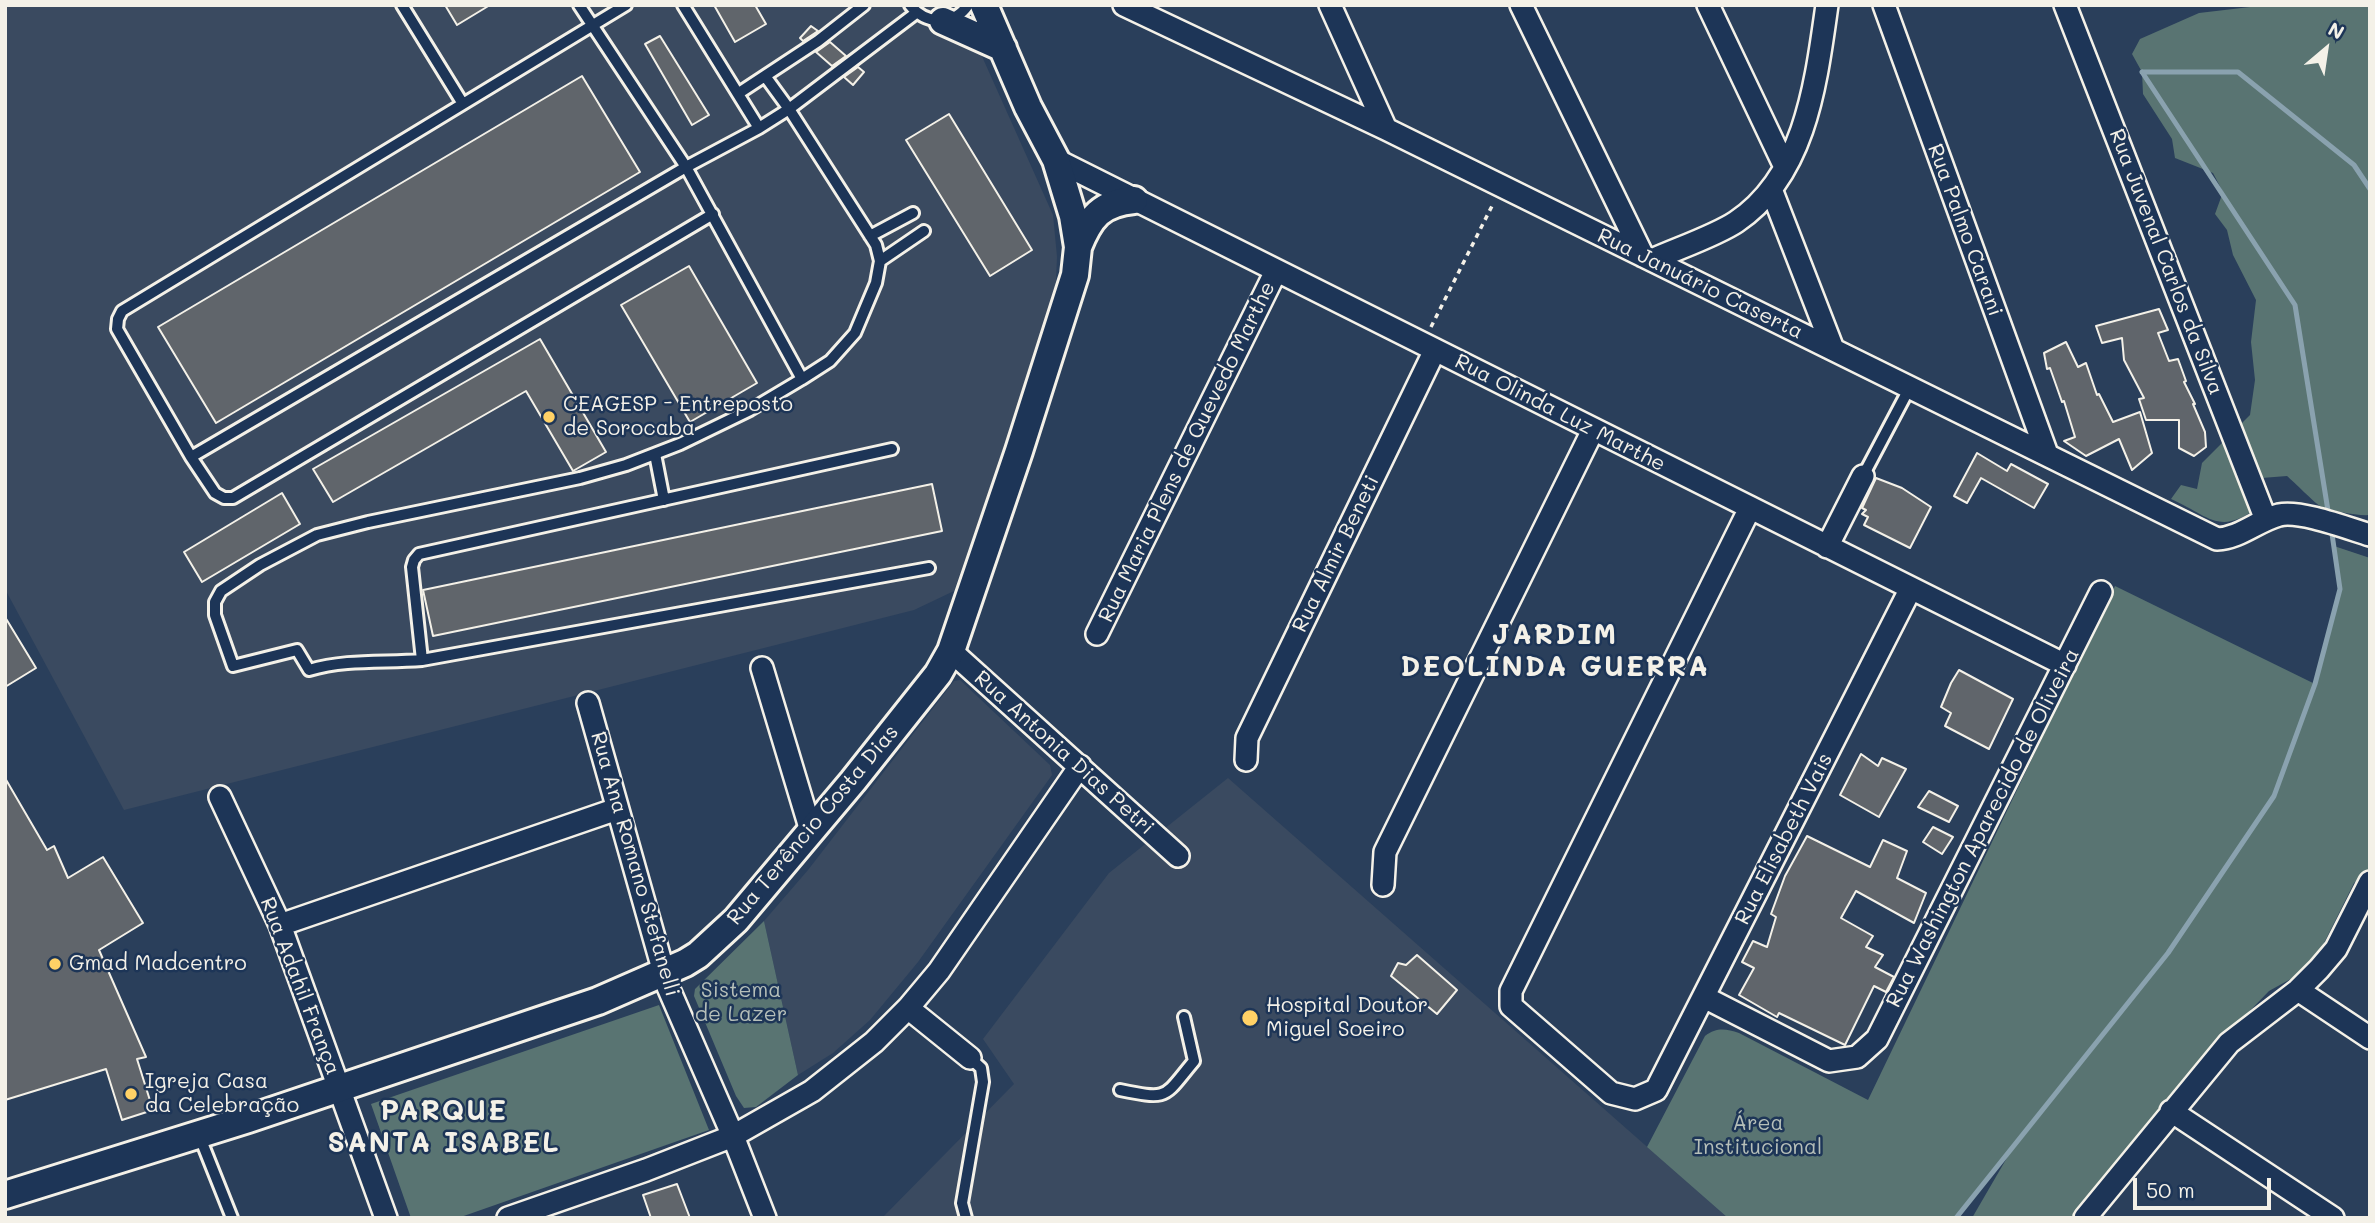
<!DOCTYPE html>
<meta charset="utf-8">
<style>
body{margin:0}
#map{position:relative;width:2375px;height:1223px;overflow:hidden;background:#2a3f5b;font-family:Mali,sans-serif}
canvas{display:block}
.frame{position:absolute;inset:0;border:7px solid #f4f1e8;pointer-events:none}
.north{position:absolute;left:2291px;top:14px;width:70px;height:70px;-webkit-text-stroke:5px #1d3557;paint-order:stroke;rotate:29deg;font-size:19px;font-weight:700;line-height:28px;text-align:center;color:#f4f1e8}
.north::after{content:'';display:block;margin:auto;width:24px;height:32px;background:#f4f1e8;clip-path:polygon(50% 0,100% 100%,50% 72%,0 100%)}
.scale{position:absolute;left:2133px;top:1178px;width:138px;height:32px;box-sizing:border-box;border:4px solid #f4f1e8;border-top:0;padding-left:9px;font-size:21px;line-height:24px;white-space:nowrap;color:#f4f1e8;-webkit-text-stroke:5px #1d3557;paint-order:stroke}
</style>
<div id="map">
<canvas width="2375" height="1223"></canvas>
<div class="frame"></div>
<div class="north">N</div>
<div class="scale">50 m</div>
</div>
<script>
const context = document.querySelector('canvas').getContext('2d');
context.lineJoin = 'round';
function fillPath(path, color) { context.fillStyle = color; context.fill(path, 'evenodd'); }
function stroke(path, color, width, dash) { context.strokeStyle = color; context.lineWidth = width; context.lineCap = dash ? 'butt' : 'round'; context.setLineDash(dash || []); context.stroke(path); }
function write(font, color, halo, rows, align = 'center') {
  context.font = font + ' Mali,sans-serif'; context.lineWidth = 5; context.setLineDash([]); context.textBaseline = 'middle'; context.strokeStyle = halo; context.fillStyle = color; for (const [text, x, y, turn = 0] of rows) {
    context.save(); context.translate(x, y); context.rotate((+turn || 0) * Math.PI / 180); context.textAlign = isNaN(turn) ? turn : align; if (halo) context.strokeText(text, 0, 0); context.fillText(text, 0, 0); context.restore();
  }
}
const built = new Path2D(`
 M5 5H959L1053 215 1057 257 1055 303 954 591 914 610 124 810 5 589Z
 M960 680 1050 765 1052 775 918 962 870 1020 833 1053 798 1075 764 921 808 870 954 681Z
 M1228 778 1728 1218H882L1014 1084 983 1039 1109 873Z`);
const green = new Path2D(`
 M2267 5H2370V515C2356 516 2333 511 2320 506 2315 503 2294 482 2287 476L2249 479 2258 507C2219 537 2208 515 2171 499L2181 485 2197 489 2202 463 2250 415 2255 380 2251 342 2256 300 2233 255 2227 230 2215 214 2223 192 2213 173 2175 158 2172 139 2143 94 2142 72 2132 54 2140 39 2199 13Z
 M2334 546 2370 558V870L2354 883 2320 951 2305 971 2269 991 2209 1053 2143 1129 2073 1218H1972L2015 1144 1956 1218H1728L1647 1147 1705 1036C1717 1027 1726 1029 1739 1033L1868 1100 2115 586 2315 684 2340 589Z
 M764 921 798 1075 756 1107 744 1108 736 1096 694 996 695 989Z
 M659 1005 709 1130 458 1218H411L371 1104Z`);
const stream = new Path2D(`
 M2142 72 2295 305 2329 517
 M2142 72H2238L2354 165 2370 189
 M1956 1218 2168 953 2274 796 2315 684 2340 589 2331 527`);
const building = new Path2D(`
 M445 5H490L457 25Z
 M714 5H755L766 24 735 42Z
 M811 26 818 31 803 41 800 38Z
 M660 36 709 115 692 125 645 44Z
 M830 42 846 56 832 66 816 52Z
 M858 67 864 72 853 85 844 77Z
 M582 76 640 172 216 423 158 327Z
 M949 114 1032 250 990 276 906 140Z
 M689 266 757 383 690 422 621 305Z
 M2159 309 2168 330 2158 333 2169 361 2178 359 2186 381 2184 382 2195 404H2193L2205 432 2206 447 2194 456 2179 448V420H2146L2139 399 2144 398 2124 360 2122 338 2102 343 2096 326Z
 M540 339 606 452 573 471 526 391 333 502 313 469Z
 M2066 342 2078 367 2086 363 2097 395 2099 394 2113 422 2140 412 2152 453 2132 470 2119 439 2086 456 2064 441 2075 437 2064 401 2062 402 2050 368 2047 369 2044 353Z
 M1977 453 2007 471 2011 464 2048 484 2034 508 1981 478 1967 503 1954 496Z
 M1876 478 1902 488 1931 507 1910 548 1864 525 1868 517 1862 514 1866 510 1862 508Z
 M932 484 942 531 433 636 423 590Z
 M282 493 300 524 202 582 184 552Z
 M5 617 36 668 5 687Z
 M1959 670 2013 699 1989 749 1945 726 1951 713 1941 707 1951 683Z
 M1861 754 1878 766 1882 758 1906 769 1879 817 1840 795Z
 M5 778 47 850 54 846 68 878 103 857 143 923 99 950 146 1057 137 1059 153 1110 122 1120 106 1069 5 1100Z
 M1929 791 1958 806 1949 822 1918 807Z
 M1933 827 1953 837 1942 854 1923 842Z
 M1807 836 1870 867 1883 840 1907 851 1897 878 1926 893 1914 923 1856 891 1841 918 1873 936 1866 947 1883 955 1875 967 1894 977 1886 992 1874 986 1845 1045 1779 1013 1777 1017 1739 995 1754 968 1742 962 1753 941 1767 947 1776 917 1771 914 1785 876Z
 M1417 955 1457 990 1437 1014 1391 976 1398 963 1406 965Z
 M677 1184 690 1218H651L643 1195Z`);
const path = new Path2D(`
 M1431 327 1494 202`);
const service = new Path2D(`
 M402 5 463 104
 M579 5 686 167 802 379
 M626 5 122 311 118 319 117 329 191 457 215 493 224 498H233L713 214
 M683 5 759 128
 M910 5C925 24 953 27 968 5
 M765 76 789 109 876 245 880 261 876 283 855 333 830 361 802 379 750 410 680 444 626 465 580 478 368 522 317 535 260 565 221 591 215 602V615L233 666 297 650 309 670C347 659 383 663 422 660L929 568
 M739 93 818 41 864 5
 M870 236 913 213
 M880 261 924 231
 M655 454 664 500
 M191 457 686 167 759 128 789 109 916 13
 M1863 476 1910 387
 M422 660 412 567 414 560 419 554 892 449
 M1120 1090C1170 1100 1163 1098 1194 1061L1184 1017
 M199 1135 232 1218
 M966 1218 962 1203 983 1082 981 1068 970 1058`);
const minor = new Path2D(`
 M1124 5 1386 129 2217 539C2240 538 2257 521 2279 515 2300 510 2347 528 2370 535
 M1330 5 1386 129
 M1521 5 1643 256
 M1708 5 1785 167
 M1884 5 2047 454
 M2065 5 2266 520
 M1056 160 2065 665
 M1771 189 1833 349
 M1652 260C1676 249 1715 236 1736 222 1806 175 1816 82 1827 5
 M1750 508 1511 991V1006L1611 1093 1635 1099 1656 1090 1911 588
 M1827 547 1863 476
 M1097 634 1276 271
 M951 651 1178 856
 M762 668 811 831
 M588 703 668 987 733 1136 765 1218
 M1246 760 1247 738 1435 350
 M220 797 280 925 386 1218
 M1383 885 1385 852 1593 430
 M280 925 617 809
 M2298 990 2370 1038
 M1704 997 1829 1061 1857 1057 1877 1039 2101 592
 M908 1008 970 1058
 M2171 1111 2333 1218
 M508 1218 646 1170 733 1136 812 1091 874 1042 908 1008 939 971 1080 766
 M2085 1218 2229 1043 2298 990 2319 969 2336 949 2370 882`);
const tertiary = new Path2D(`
 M943 21 1003 48
 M1078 247C1090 217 1101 203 1134 200
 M5 1195 248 1119 598 1001 685 963 698 955 736 920 853 781 938 674 951 651 1019 451 1075 275 1078 247 1073 216 1056 160 1028 107 984 5`);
const markers = [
 [549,417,7,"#ffd166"],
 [55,964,7,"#ffd166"],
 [1250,1018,9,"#ffd166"],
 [131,1094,7,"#ffd166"]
];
const streetNames = [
 ["Rua Palmo Carani",1965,230,70],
 ["Rua Juvenal Carlos da Silva",2166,262,69],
 ["Rua Januário Caserta",1700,284,26],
 ["Rua Olinda Luz Marthe",1560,413,27],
 ["Rua Maria Plens de Quevedo Marthe",1187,452,-64],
 ["Rua Almir Beneti",1336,554,-64],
 ["Rua Antonia Dias Petri",1064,753,42],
 ["Rua Terêncio Costa Dias",813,825,-50],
 ["Rua Washington Aparecido de Oliveira",1983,828,-63],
 ["Rua Elisabeth Vais",1784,839,-63],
 ["Rua Ana Romano Stefanelli",635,864,74],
 ["Rua Adahil França",300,986,69]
];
const poiNames = [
 ["CEAGESP - Entreposto",563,405],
 ["de Sorocaba",563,429],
 ["Gmad Madcentro",69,964],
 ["Hospital Doutor",1266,1006],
 ["Miguel Soeiro",1266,1030],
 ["Igreja Casa",145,1082],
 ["da Celebração",145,1106]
];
const parkNames = [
 ["Sistema",741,991],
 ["de Lazer",741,1015],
 ["Área",1758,1124],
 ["Institucional",1758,1148]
];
const districtNames = [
 ["JARDIM",1555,635],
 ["DEOLINDA GUERRA",1555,667],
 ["PARQUE",444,1111],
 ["SANTA ISABEL",444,1143]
];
fillPath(built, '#3a4a60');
fillPath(green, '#597472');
stroke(stream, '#8aa2af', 5);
fillPath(building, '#60656b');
stroke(building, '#f4f1e8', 2);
stroke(service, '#f4f1e8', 16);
stroke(minor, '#f4f1e8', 26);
stroke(tertiary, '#f4f1e8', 32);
stroke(path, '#f4f1e8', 3.5, [5, 5]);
stroke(service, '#1d3557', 10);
stroke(minor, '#1d3557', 21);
stroke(tertiary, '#1d3557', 26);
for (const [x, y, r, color] of markers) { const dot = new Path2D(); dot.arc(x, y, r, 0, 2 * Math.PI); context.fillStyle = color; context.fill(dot); stroke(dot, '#1d3557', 2.5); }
write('21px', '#f4f1e8', '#1d3557', streetNames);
write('21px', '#f4f1e8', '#1d3557', poiNames, 'left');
write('21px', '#b6bfb9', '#1d3557', parkNames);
context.letterSpacing = '2px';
write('bold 28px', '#f4f1e8', '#1d3557', districtNames);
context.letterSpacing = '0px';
</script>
